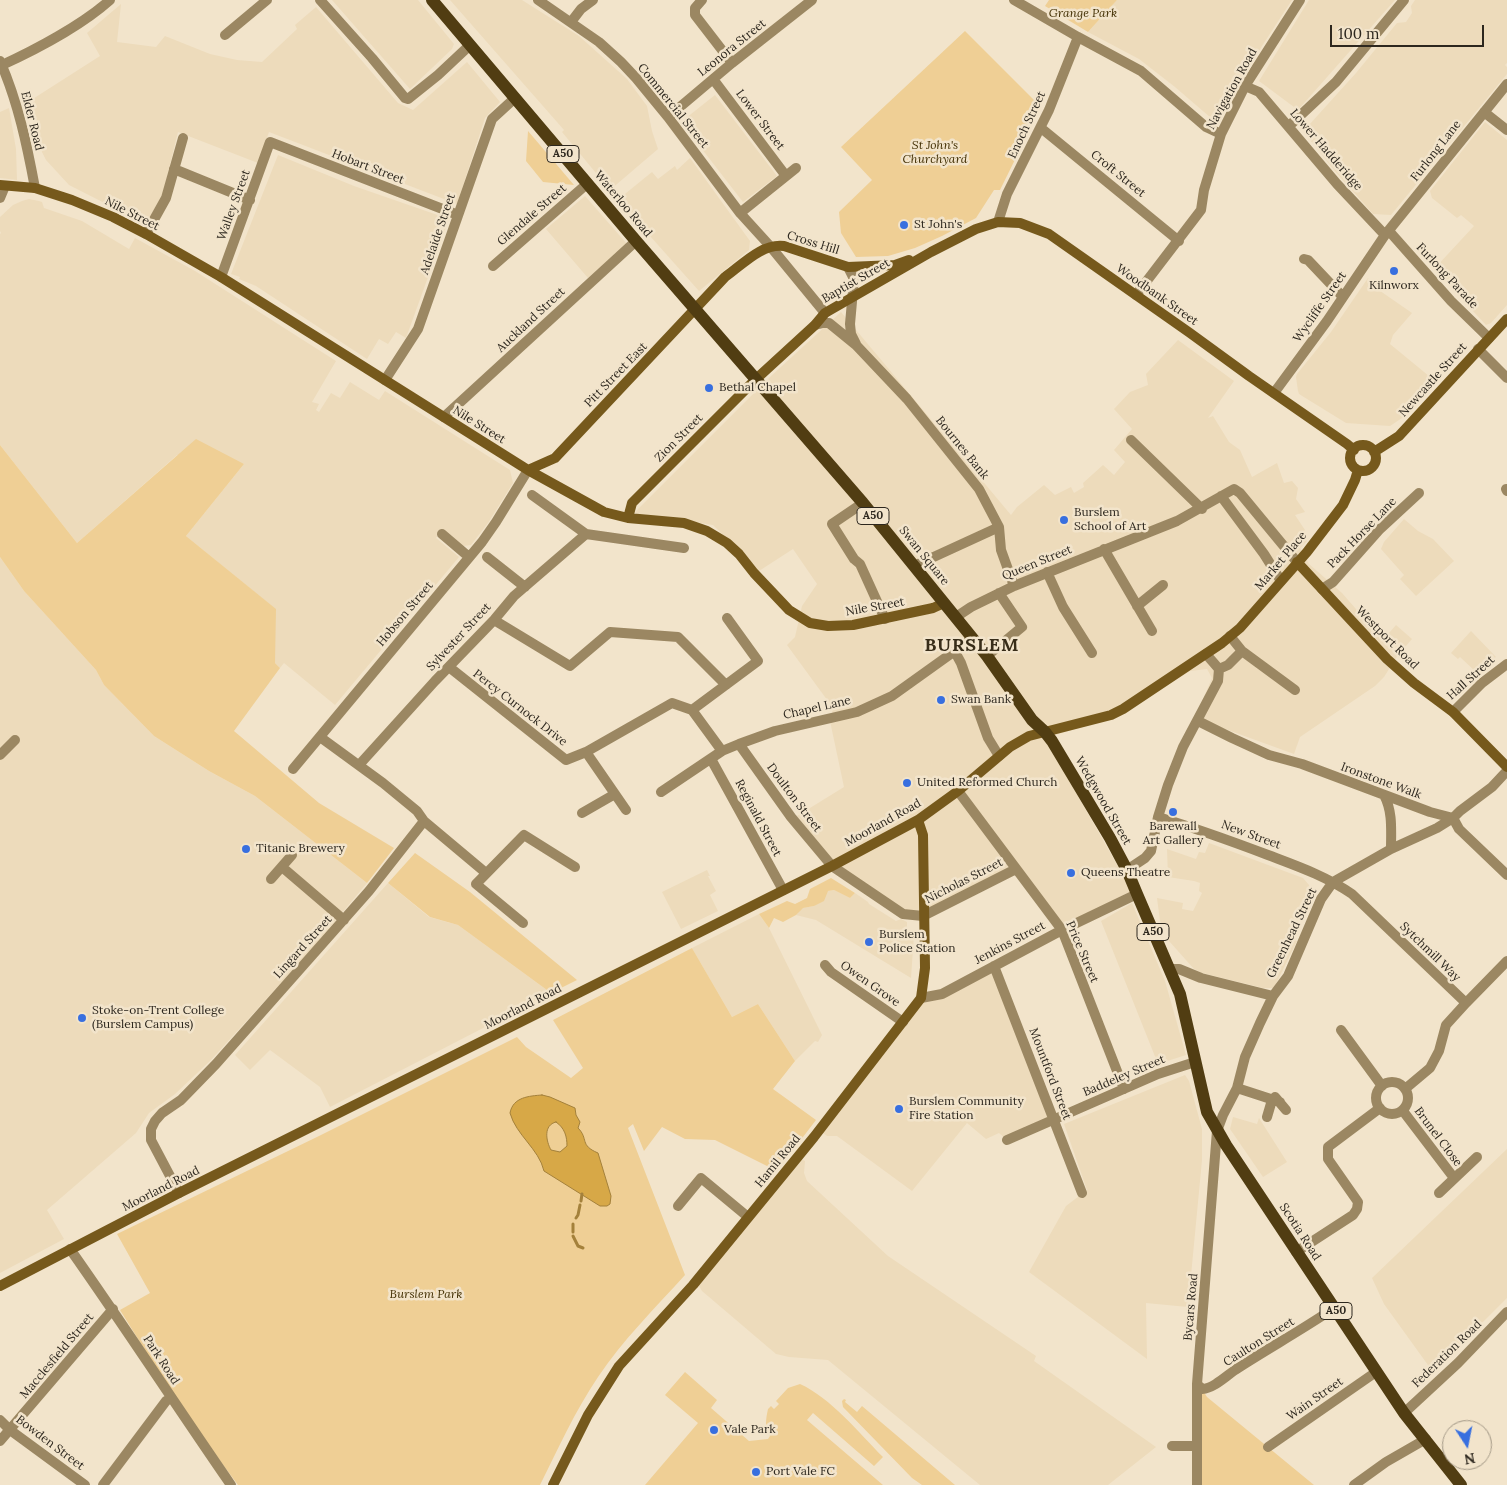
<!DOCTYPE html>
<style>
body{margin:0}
#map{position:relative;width:1507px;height:1485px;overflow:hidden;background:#f2e4cb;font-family:Lora,serif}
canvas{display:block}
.north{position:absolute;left:1442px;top:1420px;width:50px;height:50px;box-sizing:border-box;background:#f2e4cb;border:1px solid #a39886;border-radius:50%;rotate:169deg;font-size:14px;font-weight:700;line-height:20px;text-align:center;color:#2d271e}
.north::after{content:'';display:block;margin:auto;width:18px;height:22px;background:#386fdf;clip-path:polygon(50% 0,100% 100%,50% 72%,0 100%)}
.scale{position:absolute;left:1330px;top:25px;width:154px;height:22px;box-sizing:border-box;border:2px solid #2d271e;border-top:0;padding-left:6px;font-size:15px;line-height:18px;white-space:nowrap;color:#2d271e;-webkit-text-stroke:4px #f2e4cb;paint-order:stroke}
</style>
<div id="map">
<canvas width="1507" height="1485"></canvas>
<div class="north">N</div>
<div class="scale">100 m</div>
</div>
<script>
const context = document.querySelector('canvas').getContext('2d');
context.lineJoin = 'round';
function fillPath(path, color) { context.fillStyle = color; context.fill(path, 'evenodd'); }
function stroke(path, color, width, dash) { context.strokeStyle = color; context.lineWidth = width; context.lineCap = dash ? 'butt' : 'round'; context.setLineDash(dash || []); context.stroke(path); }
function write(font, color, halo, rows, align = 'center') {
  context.font = font + ' Lora,serif'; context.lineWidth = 5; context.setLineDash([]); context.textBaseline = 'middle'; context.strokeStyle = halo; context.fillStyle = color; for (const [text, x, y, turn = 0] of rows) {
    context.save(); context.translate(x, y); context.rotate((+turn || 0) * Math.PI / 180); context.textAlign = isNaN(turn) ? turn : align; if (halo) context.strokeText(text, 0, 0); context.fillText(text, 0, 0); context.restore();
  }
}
const built = new Path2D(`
 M332 0H418L454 44 452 49 410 89Z
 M450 0H522L579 36 627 79 647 106 652 131 658 149 610 190 562 132 564 130Z
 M1117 0H1292L1262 46 1218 124 1175 87 1139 59 1088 32Z
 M1309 0H1395L1298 110 1259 81Z
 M1415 0H1507V63L1505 65 1507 67V74L1391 215 1373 214 1334 170 1310 140 1309 125 1356 73 1397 23 1406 22 1412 13 1411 6Z
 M121 4 117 42 156 47 165 36 210 54 237 60 262 62 297 29 295 25 316 7 398 103 413 110 467 62 500 102 485 118 457 204 269 132 258 163 178 132 163 193 146 224 69 185 46 160 40 148 28 102 100 56 87 33Z
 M715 95 777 176 743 202 681 122Z
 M9 108 16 149 17 180 0 178V112Z
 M1485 122 1507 140V305L1491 323 1486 325 1434 269 1474 226 1461 215 1457 218 1432 198 1430 191Z
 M278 155 354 186 449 219 406 338 396 332 388 344 379 339 367 359 256 286 239 279 240 277 231 274Z
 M690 158 750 241 749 250 699 291 642 227 620 198 652 172 658 179 675 166 677 170Z
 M585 196 627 244 588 278 546 229Z
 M29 199 39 201 42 202 44 208 82 221 129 249 135 238 195 271 336 361 312 402 319 404 316 410 319 412 331 393 340 398 350 382 379 400 385 391 510 470 513 483 488 523 471 545 463 546 442 529 436 538 459 557 335 705 284 663 280 668 275 663V609L186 536 244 464 177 455 77 543 0 445V234L1 233 0 231V217L13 205 22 201Z
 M1368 278 1373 286 1412 313 1393 335 1390 344 1435 381 1408 414 1390 426 1346 423 1299 394 1298 391 1296 377 1297 374 1331 332Z
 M841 312 1011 515 1017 507 1044 485 1055 495 1071 487 1074 493 1084 487 1083 483 1103 465 1114 475 1125 462 1114 450 1132 429 1114 409 1130 392 1148 385 1146 374 1178 340 1234 381 1208 418 1213 416 1229 442 1240 450 1252 477 1277 463 1284 483 1292 481 1298 488 1296 499 1305 512 1295 515 1305 530 1302 533 1307 541 1300 548 1309 564 1342 593 1383 640 1396 625 1412 639 1398 655 1384 677 1375 686 1300 737 1294 754 1195 718 1212 678 1207 669 1190 671 1119 716 1045 738 1132 891 1061 928 1016 871 931 913H910L840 870 797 816 844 787 830 721 833 708 787 645 795 637 802 606 817 584 793 549 759 571 713 525 634 513 771 376Z
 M1404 519 1418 531 1433 539 1454 561 1416 596 1400 579 1404 575 1381 549 1384 542Z
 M0 557 24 591 96 670 104 685 154 736 209 771 255 796 367 883 310 951 211 1060 175 1094 149 1113 136 1133 47 1210 64 1239 0 1273Z
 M1471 631 1496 657 1476 672 1460 657 1458 659 1451 653Z
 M1209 843 1303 878 1309 885 1310 894 1291 938 1297 941 1274 988H1263L1202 973 1194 969 1169 941 1160 921 1157 898 1183 903 1182 909 1193 911 1202 893 1199 891 1200 883 1194 881 1168 877 1167 849 1196 859 1199 852 1205 853Z
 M707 870 710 876H708L716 891 710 895 718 911 681 929 662 892Z
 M388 883 429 917 458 925 551 993 330 1107 320 1087 270 1050 250 1070 235 1055Z
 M834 890 850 898 855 893 868 902 869 904 896 921 901 919 907 922V930L914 935 911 978 816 920 796 915 802 908 814 906 827 891Z
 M1132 903 1165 981 1186 1055 1158 1064 1101 921Z
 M759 914 769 928 822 1035 818 1042 815 1041 795 1061 758 1004 732 1017 692 948Z
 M994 966 1054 1119 1007 1140 999 1133 986 1139 967 1123 912 1191 837 1136H827L819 1130 921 998 942 994Z
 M1185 1075 1189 1081 1202 1129V1160L1188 1307 1146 1303 1147 1359 1029 1272 1066 1206 1087 1190 1064 1124Z
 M1233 1117 1257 1124 1259 1118 1287 1162 1263 1177 1230 1129Z
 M1507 1149V1298L1433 1372 1384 1304 1372 1278Z
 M797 1157 805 1161 804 1173 807 1181 888 1256 1036 1356 1034 1361 1156 1447 1108 1485H980L828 1360 789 1357 776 1354 702 1291 696 1281Z`);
const green = new Path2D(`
 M1049 0H1117L1088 32 1045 6Z
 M965 31 1041 107 1000 190H994L976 218 942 236 915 248 888 256 856 257 841 233 839 212 872 180 841 147Z
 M528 131 574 185 543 182 526 161Z
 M196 439 244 464 186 536 276 609 275 663 280 668 234 731 319 803 394 848 367 883 255 796 209 771 154 736 104 685 96 670 24 591 0 557V445L77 543Z
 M415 853 470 892 577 980 551 993 458 925 430 917 388 883Z
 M831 878 855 893 850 898 834 890 828 891 824 901 814 906 803 908 796 915 783 922 774 918 769 928 759 914 787 901 795 904 807 898 810 889Z
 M692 948 732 1017 758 1004 795 1061 773 1089 816 1120 777 1171 715 1140 685 1139 662 1127 644 1151 633 1124 628 1128 685 1275C655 1308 622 1341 598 1377 575 1411 558 1449 540 1485H238L183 1411 120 1310 150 1293 117 1234 319 1136 517 1037 526 1047 571 1078 583 1068 553 1020Z
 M685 1372 717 1400 711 1408 749 1441 768 1439 770 1436C764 1429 766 1418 768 1409L771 1406 774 1409 779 1404 776 1401 788 1388 800 1384C831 1398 859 1433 883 1457L874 1466 813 1413 807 1420 883 1485H645L698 1423 665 1395Z
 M1202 1389 1207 1397 1314 1485H1197Z
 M844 1399 846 1400 845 1402 857 1412 862 1406 955 1485H922L912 1478 843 1407 842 1401Z`);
const water = new Path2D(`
 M542 1095 550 1097 575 1108 576 1115 580 1122 578 1128C589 1139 579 1145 598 1153L611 1196 610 1204 607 1206H600L544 1171C539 1149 516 1135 510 1113 513 1097 529 1096 542 1095ZM556 1122C565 1128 567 1137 567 1146L560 1152 551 1150C546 1141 543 1125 556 1122Z`);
const stream = new Path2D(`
 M581 1201 582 1194
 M576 1218 578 1215 580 1205
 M573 1232V1224
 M573 1236 578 1246 583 1248`);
const street = new Path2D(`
 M320 0 372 58 405 98 408 99 438 75 470 45
 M538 0 599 42 621 62 636 78 668 117 740 213 770 246 825 313
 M702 0 695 8V15L732 63
 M1014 0 1078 37 1141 71 1206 127 1221 134
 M571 22 581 9 593 0
 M225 35 267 0
 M0 61C18 102 27 145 35 188
 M0 66C35 50 82 25 110 0
 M713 79 786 176
 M1245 86 1259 92 1337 184 1385 235
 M1484 112 1507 130
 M668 117 732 63 812 0
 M1289 126 1336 82 1404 0
 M1041 128 1179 241
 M174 169 250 200
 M0 198 5 186
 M740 213 796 168
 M998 222 1007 194 1049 110 1078 37
 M1389 231 1451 301 1489 338
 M146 234 166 198 183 138
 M1304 259 1308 260 1343 297
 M493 266 588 183
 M848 267 854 279 850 324 851 334 856 344
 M221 277 270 142 458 215
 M1136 295 1201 210 1204 190 1221 134 1245 86 1300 0
 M815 325 823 323H829L856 345 907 399 979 489 999 527 1001 550 1014 586
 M1478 349 1507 378
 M385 380 418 329 492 119 515 98
 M1274 393 1327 321 1385 235 1507 84
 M444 417 636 241
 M1131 440 1202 509
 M1506 489 1507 491
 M532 495 586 534 684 548
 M1221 496 1264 554 1281 581
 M863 503 832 524 854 559 860 564 885 619
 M442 534 469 557
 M1104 549 1152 631
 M487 557 525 587
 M914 566 999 527
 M1047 572 1063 607 1092 653
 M1322 589 1333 582 1380 529 1419 493
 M1137 606 1163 585
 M956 617 971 607 1014 586 1177 521 1234 489 1240 493 1297 562
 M494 620 570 666 610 632 678 637 726 685
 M1230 636 1242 651 1295 690
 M955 652 961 663 988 738 999 756
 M987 656 1022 627 999 593
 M449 667 566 760 586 752 672 703 692 710 722 751
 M1219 669 1228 665 1242 651
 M692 710 758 661 727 618
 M1453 712 1482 683 1507 664
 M1198 721 1232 738 1269 755 1302 764 1430 812 1453 818
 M739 744 791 817 832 866 903 914 923 916 1016 869
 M586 752 626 810
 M0 755 15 740
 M711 759 783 890
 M359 765 435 681 494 620 514 596 586 534
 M293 769 482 542 496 522 528 470
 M958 791 1062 930 1124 1089
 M661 792 722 751 739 744 775 731 857 712 892 696 973 638
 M1384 795C1393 812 1391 830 1391 849
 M582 813 615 794
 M1158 817C1195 828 1231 841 1268 855 1297 866 1326 876 1352 894L1466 1003 1507 961
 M1453 818 1459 829 1507 875
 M424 821 486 873
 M282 867 344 920
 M1127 870 1145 858 1151 851 1158 817 1168 785 1183 747 1218 681 1219 669 1206 654
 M271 879 292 855
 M523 923 476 884 524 835 575 867
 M825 965 831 972 903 1022
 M994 966 1082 1193
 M1170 969H1179L1201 978 1273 996
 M921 998 942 994 1062 930 1137 894
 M1341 1030 1382 1086
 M1376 1098a16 16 0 1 1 32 0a16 16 0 1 1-32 0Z
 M1237 1088 1280 1102
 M1405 1089 1430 1068 1439 1051 1446 1025 1466 1003
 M1275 1097 1286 1110
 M1403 1111 1454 1178
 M1267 1117 1272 1100
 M1007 1140 1158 1074 1195 1062
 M179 1193 151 1140V1129L155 1121 162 1113 181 1100 216 1064 369 891 424 821 417 811 383 783 320 737
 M1439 1193 1477 1157
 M678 1206 701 1178 748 1217
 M70 1249C125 1327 177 1407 231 1485
 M1296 1252 1353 1215 1357 1209 1358 1202 1328 1159V1147L1380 1108
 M1197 1384 1202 1389C1214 1388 1225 1377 1235 1370 1267 1349 1302 1330 1334 1308
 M1404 1413 1458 1363 1507 1312
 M0 1420 10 1430 85 1485
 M0 1441 113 1309
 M1172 1446H1197
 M1268 1447 1376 1372
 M103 1485 166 1401 171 1398
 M1197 1485V1384L1217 1131 1223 1115 1237 1088 1245 1057 1260 1023 1273 996 1288 976 1321 899 1333 882 1391 849 1437 828 1453 818 1460 811 1492 787 1507 771
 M1354 1485 1386 1462 1426 1439`);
const secondary = new Path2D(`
 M0 185 35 188 72 200 113 217 146 234 221 277 528 470 604 512 628 518 684 523 707 531 727 543 739 554 754 573 789 610 810 623 828 626 853 625 933 608 944 603
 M1350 458a13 13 0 1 1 26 0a13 13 0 1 1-26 0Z
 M1374 452 1399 436 1507 319
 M528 470 555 458 725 277C742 265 762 243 784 246L848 267 895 265 909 260
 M628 518 632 503 755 380 815 325 825 313 931 252 976 229 998 222 1020 223 1049 234 1190 333 1249 376 1347 444 1354 450
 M1297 562 1387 659 1414 683 1453 712 1507 767
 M0 1286 179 1193 832 866 918 820 958 791 1010 747 1029 736 1111 715 1123 709 1222 643 1240 628 1307 552 1343 505 1355 480 1358 470
 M553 1485 588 1415 619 1366 693 1285 814 1137 921 998 925 968 923 835 918 820`);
const primary = new Path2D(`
 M432 0 636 241 863 503 987 656 1032 720 1045 732 1052 741 1110 838 1127 870 1137 894 1180 994 1207 1112 1226 1145 1404 1413 1461 1485`);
const markers = [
 [904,225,5,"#386fdf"],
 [1394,271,5,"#386fdf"],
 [709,388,5,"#386fdf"],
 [1064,520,5,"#386fdf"],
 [941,700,5,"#386fdf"],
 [907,783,5,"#386fdf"],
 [1173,812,5,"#386fdf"],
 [246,849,5,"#386fdf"],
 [1071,873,5,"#386fdf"],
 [869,942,5,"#386fdf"],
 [82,1018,5,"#386fdf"],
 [899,1109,5,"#386fdf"],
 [714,1430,5,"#386fdf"],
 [756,1472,5,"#386fdf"]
];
const shields = [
 [563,154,32],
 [873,516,32],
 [1153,932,32],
 [1336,1311,32]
];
const shieldNames = [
 ["A50",563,154],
 ["A50",873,516],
 ["A50",1153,932],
 ["A50",1336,1311]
];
const parkNames = [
 ["Grange Park",1083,14],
 ["St John's",935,146],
 ["Churchyard",935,160],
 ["Burslem Park",426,1295]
];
const streetNames = [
 ["Leonora Street",732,48,-39],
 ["Navigation Road",1232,89,-61],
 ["Commercial Street",673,106,51],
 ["Lower Street",760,120,53],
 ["Elder Road",32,121,76],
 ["Enoch Street",1027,125,-65],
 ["Lower Hadderidge",1326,150,49],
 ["Furlong Lane",1436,151,-52],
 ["Hobart Street",368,167,21],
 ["Croft Street",1118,174,39],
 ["Waterloo Road",623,204,50],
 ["Walley Street",234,205,-70],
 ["Nile Street",132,214,27],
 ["Glendale Street",532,215,-41],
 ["Adelaide Street",438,234,-71],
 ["Cross Hill",813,243,17],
 ["Furlong Parade",1447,276,47],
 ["Baptist Street",856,281,-30],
 ["Woodbank Street",1157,295,35],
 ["Wycliffe Street",1320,307,-55],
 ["Auckland Street",531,320,-43],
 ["Pitt Street East",616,375,-46],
 ["Newcastle Street",1433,380,-48],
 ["Nile Street",479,425,32],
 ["Zion Street",679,438,-45],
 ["Bournes Bank",962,448,51],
 ["Pack Horse Lane",1362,533,-46],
 ["Swan Square",924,556,51],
 ["Market Place",1281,561,-50],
 ["Queen Street",1037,563,-22],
 ["Nile Street",875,607,-10],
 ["Hobson Street",405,614,-50],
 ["Sylvester Street",459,637,-47],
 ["Westport Road",1387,638,45],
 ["Hall Street",1471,678,-42],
 ["Percy Curnock Drive",520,708,38],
 ["Chapel Lane",817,708,-13],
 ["Ironstone Walk",1381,781,20],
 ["Doulton Street",794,798,53],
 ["Wedgwood Street",1103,801,60],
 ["Reginald Street",758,818,62],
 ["Moorland Road",883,823,-29],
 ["New Street",1251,835,20],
 ["Nicholas Street",964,881,-27],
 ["Greenhead Street",1292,933,-64],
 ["Jenkins Street",1010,943,-28],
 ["Lingard Street",303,947,-48],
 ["Price Street",1082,952,67],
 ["Sytchmill Way",1430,952,44],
 ["Owen Grove",870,984,35],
 ["Moorland Road",523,1007,-27],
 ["Mountford Street",1050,1074,69],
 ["Baddeley Street",1124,1076,-23],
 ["Brunel Close",1438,1137,53],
 ["Hamil Road",778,1161,-51],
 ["Moorland Road",161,1189,-27],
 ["Scotia Road",1300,1232,57],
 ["Bycars Road",1191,1307,-85],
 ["Caulton Street",1259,1342,-32],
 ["Federation Road",1447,1354,-44],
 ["Macclesfield Street",57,1356,-50],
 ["Park Road",161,1360,57],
 ["Wain Street",1315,1399,-35],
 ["Bowden Street",50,1443,37]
];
const poiNames = [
 ["St John's",914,225],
 ["Kilnworx",1394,286,"center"],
 ["Bethal Chapel",719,388],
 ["Burslem",1074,513],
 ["School of Art",1074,527],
 ["Swan Bank",951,700],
 ["United Reformed Church",917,783],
 ["Barewall",1173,827,"center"],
 ["Art Gallery",1173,841,"center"],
 ["Titanic Brewery",256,849],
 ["Queens Theatre",1081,873],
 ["Burslem",879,935],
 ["Police Station",879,949],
 ["Stoke-on-Trent College",92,1011],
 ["(Burslem Campus)",92,1025],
 ["Burslem Community",909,1102],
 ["Fire Station",909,1116],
 ["Vale Park",724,1430],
 ["Port Vale FC",766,1472]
];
const districtNames = [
 ["BURSLEM",972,646]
];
fillPath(built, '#eddbbb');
fillPath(green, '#efcf95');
fillPath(water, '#d7a847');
stroke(water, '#a4813b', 1);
stroke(stream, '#a4813b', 3);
stroke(street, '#9b8762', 10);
stroke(secondary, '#76591c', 10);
stroke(primary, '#513d12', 12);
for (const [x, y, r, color] of markers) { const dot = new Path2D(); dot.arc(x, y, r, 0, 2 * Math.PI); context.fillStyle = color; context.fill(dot); stroke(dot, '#f2e4cb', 2); }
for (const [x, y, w] of shields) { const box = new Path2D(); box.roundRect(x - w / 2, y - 8.5, w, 17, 4); context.fillStyle = '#f2e4cb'; context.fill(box); stroke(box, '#2d271e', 1); }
write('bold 11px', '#2d271e', null, shieldNames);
write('italic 12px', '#433004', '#f2e4cb', parkNames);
write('12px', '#2d271e', '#f2e4cb', streetNames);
write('12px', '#2d271e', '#f2e4cb', poiNames, 'left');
context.letterSpacing = '1px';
write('bold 18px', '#382d19', '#f2e4cb', districtNames);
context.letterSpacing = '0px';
</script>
